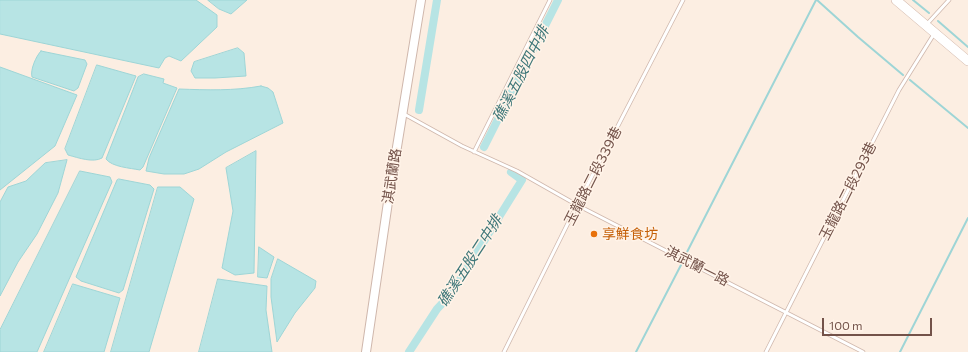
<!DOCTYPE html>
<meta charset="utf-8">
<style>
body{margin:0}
#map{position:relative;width:968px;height:352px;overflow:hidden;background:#fceee2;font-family:Commissioner,sans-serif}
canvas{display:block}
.scale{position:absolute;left:822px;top:318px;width:110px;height:18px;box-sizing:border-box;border:2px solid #735249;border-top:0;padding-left:5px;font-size:12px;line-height:14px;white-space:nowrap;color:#735249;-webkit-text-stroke:3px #fff3e8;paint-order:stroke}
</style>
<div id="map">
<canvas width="968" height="352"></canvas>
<div class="scale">100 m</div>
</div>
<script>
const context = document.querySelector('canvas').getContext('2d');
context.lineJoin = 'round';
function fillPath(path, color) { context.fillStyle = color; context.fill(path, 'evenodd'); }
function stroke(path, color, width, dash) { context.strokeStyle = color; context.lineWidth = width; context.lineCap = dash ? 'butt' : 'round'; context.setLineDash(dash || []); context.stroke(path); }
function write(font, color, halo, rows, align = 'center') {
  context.font = font + ' Commissioner,"Noto Sans TC",sans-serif'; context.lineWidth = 3; context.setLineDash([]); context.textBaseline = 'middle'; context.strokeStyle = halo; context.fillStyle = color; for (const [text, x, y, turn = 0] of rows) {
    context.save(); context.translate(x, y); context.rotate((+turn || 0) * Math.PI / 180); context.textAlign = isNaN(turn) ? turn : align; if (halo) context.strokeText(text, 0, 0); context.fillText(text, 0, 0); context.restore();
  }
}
const water = new Path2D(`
 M0 0H196L217 15V27L181 61 169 56 165 58 159 68 0 34Z
 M208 0H247L231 14 219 9Z
 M238 48 244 53 246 76 215 78H195L191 71 194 62Z
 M41 51 85 60 87 64 78 88 74 91 32 77C30 70 36 56 41 51Z
 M97 65 136 76 102 158C93 163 79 158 68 155L65 149Z
 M0 67 77 95 55 146 0 190Z
 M144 74 164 79 163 83 177 88 143 167 140 170C130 168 112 167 106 159L138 77Z
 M261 86 268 88 273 92 283 123 226 152 199 169 184 174H164L146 171 149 158 179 89C207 90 234 91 261 86Z
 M256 151 254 273 235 275 222 268 233 211 226 168Z
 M67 160 58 193 37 234 18 262 0 296V202L8 187 26 181 45 163Z
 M80 171 110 177 112 182 37 352H0V330Z
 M119 179 150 185 154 189 123 290 119 293 81 281 76 277 117 180Z
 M158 187H180L194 199 149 352H111Z
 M259 247 274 257 267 278 258 277Z
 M278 259 316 281 315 288 295 313 277 342 271 297V279Z
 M218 279 267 286 266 310 272 352H199Z
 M73 284 120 298 104 352H44Z`);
const stream = new Path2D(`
 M817 0 858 37 903 75
 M913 0 929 13
 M938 21 968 47
 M910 80 968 128
 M686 254 816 0
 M636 352 681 265
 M900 352 968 218`);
const canal = new Path2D(`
 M419 110 437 0
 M484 147 558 0
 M409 352 437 309 451 294 522 180 511 172`);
const service = new Path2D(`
 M927 24 949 0
 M404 114 462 146 517 171 577 205 863 352
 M474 152 550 0
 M504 352 577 205 683 0
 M766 352 899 90 934 34`);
const tertiary = new Path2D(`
 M366 352 388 202 421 0`);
const secondary = new Path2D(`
 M896 0 968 61`);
const markers = [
 [594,234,4,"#e8710a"]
];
const streetNames = [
 ["淇武蘭路",392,176,-81],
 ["玉龍路二段339巷",593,176,-63],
 ["玉龍路二段293巷",848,191,-63],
 ["淇武蘭一路",697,266,27]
];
const foodNames = [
 ["享鮮食坊",602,234]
];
const waterNames = [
 ["礁溪五股四中排",521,74,-63],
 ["礁溪五股二中排",470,261,-57]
];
fillPath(water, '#b7e4e4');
stroke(water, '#9ed5d6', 1);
stroke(stream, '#9ed5d6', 2);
stroke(canal, '#b7e4e4', 8);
stroke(service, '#cfb7ac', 4.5);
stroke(tertiary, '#cfb7ac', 10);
stroke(secondary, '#d1b6a9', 10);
stroke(service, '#fff', 3);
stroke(tertiary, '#fff', 8);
stroke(secondary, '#fff', 9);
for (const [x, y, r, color] of markers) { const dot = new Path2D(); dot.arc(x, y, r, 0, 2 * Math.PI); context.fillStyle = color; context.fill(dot); stroke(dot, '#fff3e8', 1.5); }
write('14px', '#735249', '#fff3e8', streetNames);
write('14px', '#c56008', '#fff3e8', foodNames, 'left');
write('italic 15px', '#3d7678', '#fff3e8', waterNames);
</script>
